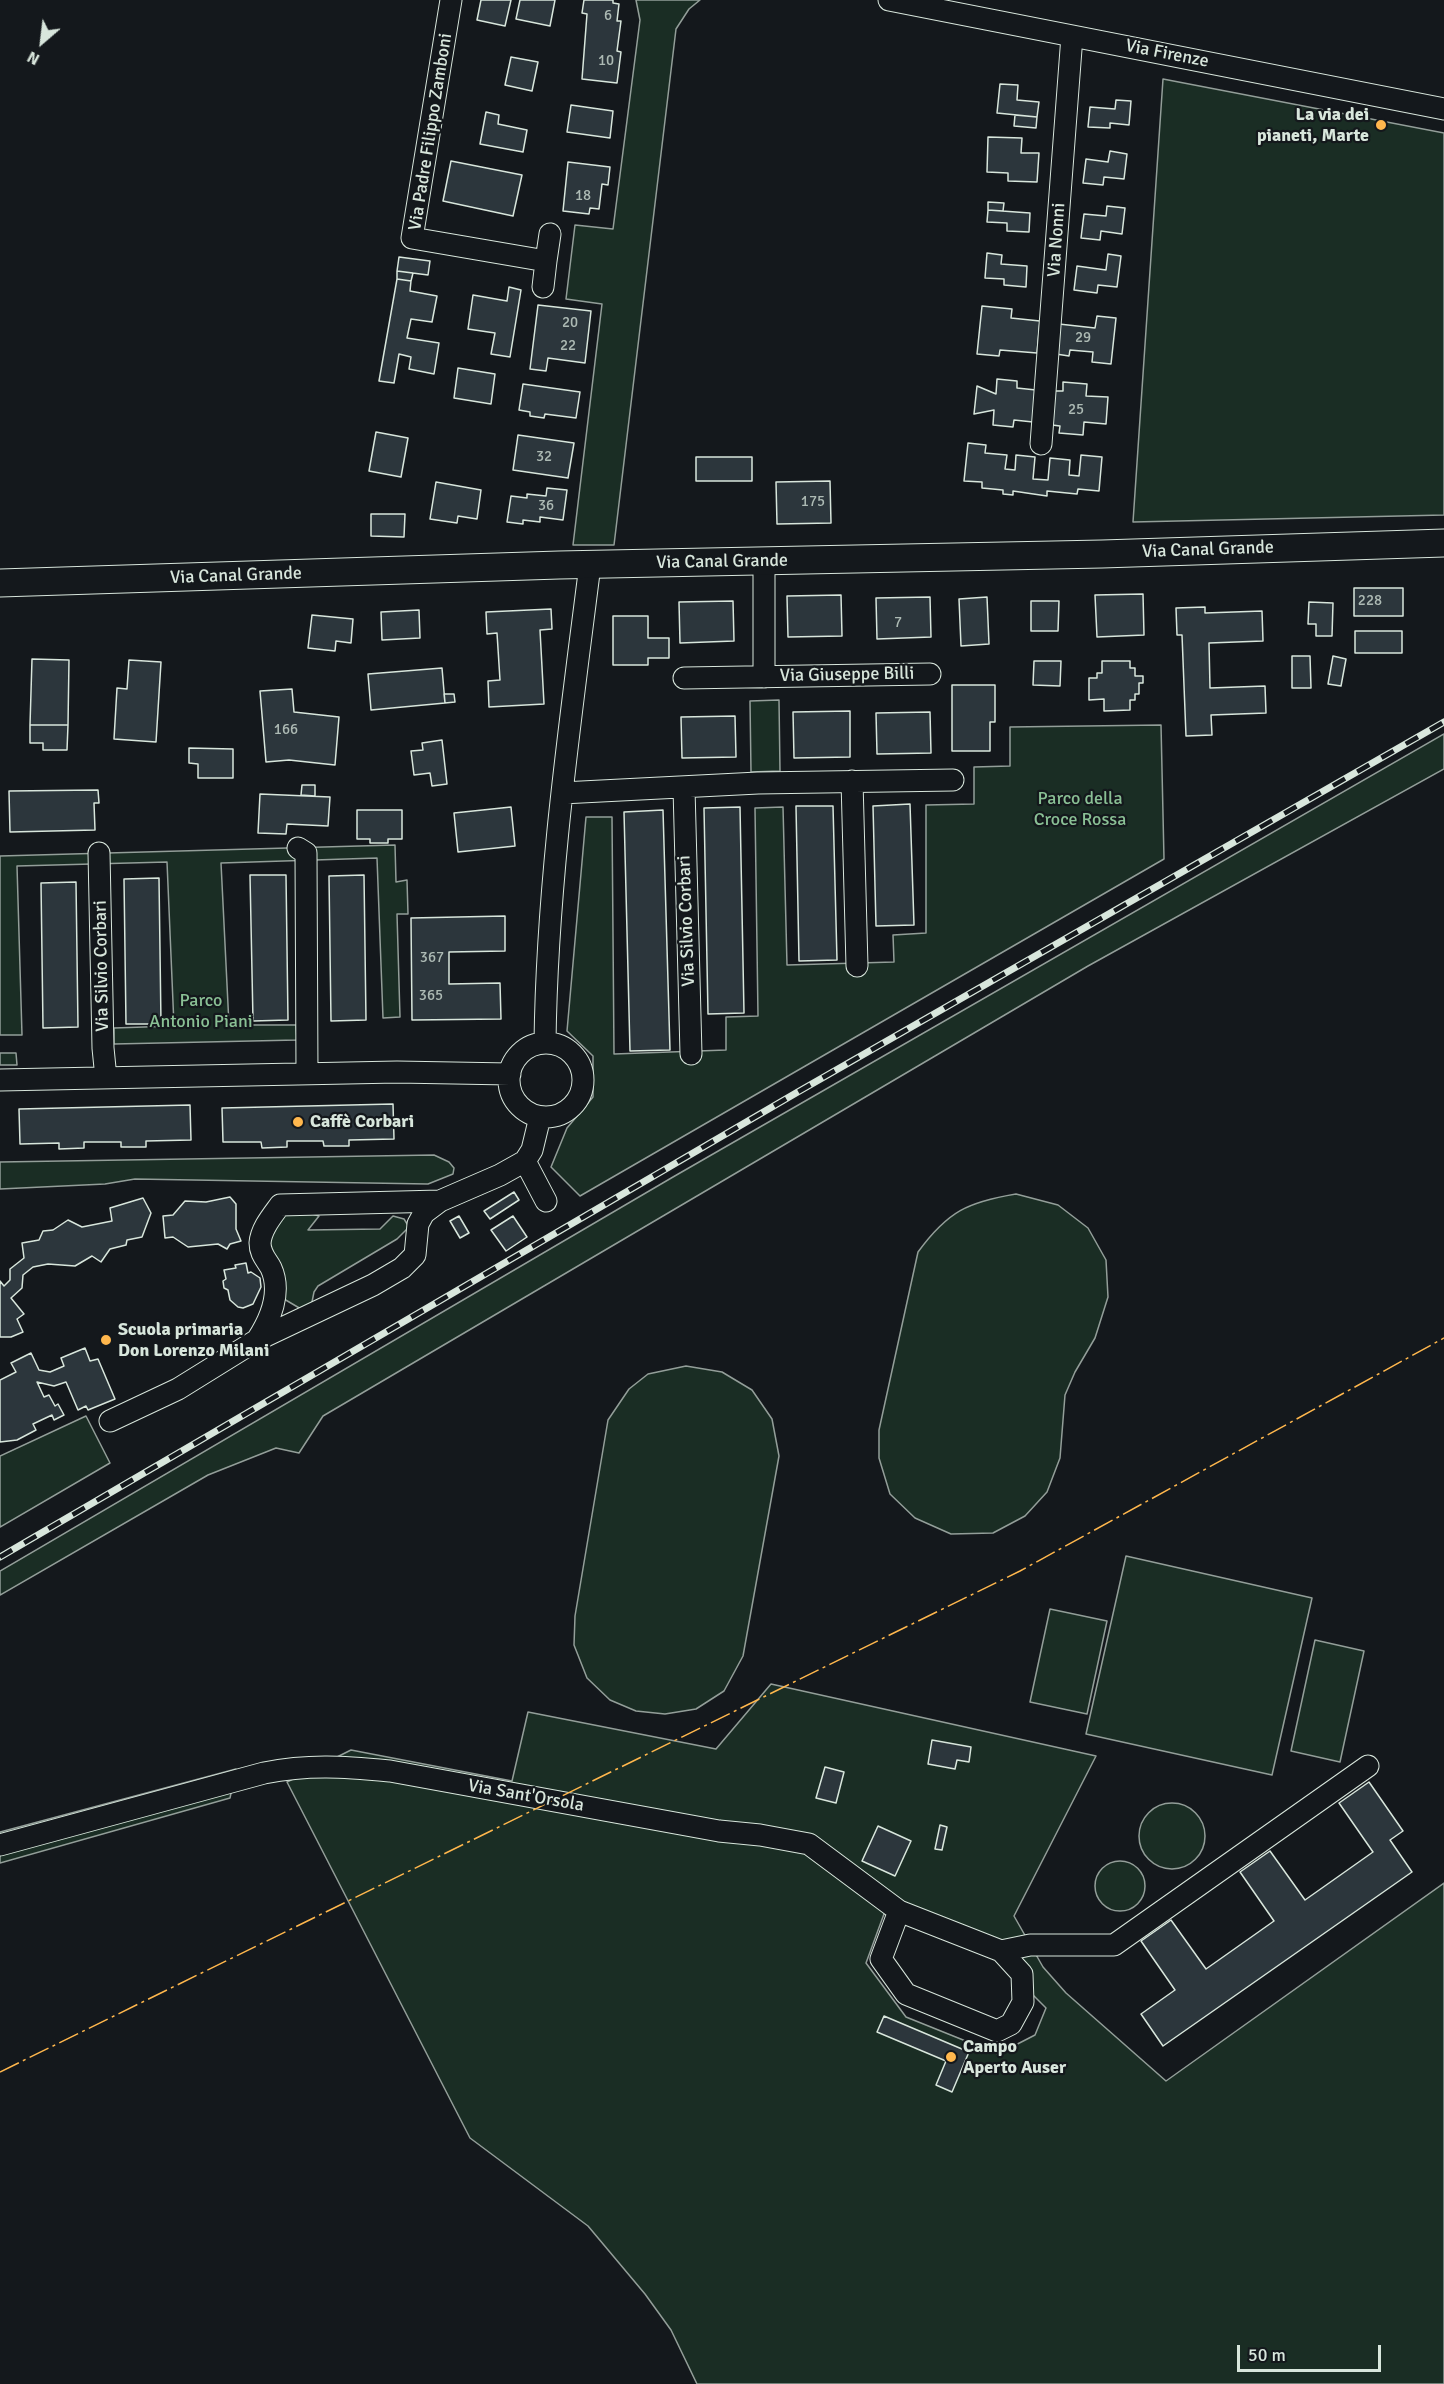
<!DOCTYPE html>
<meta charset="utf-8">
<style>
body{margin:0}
#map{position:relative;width:1444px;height:2384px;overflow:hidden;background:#14181c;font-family:Signika,sans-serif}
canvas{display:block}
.north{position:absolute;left:12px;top:12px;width:60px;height:60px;-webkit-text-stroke:4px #14181c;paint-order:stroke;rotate:208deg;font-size:16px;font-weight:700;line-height:24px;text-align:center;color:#d8e6dc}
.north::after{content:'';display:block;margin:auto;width:21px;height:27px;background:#d8e6dc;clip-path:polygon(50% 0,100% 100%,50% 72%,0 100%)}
.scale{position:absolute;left:1237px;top:2345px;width:144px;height:27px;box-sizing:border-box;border:3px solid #d8e6dc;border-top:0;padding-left:8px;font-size:18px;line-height:21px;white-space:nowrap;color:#d8e6dc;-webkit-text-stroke:4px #14181c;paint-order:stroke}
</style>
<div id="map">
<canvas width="1444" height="2384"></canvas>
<div class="north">N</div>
<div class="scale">50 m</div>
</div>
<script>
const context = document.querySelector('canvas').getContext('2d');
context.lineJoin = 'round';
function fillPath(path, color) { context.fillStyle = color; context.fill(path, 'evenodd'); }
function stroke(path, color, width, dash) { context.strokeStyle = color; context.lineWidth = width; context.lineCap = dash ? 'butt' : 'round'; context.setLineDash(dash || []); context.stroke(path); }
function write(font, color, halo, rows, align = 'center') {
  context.font = font + ' Signika,sans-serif'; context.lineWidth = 4.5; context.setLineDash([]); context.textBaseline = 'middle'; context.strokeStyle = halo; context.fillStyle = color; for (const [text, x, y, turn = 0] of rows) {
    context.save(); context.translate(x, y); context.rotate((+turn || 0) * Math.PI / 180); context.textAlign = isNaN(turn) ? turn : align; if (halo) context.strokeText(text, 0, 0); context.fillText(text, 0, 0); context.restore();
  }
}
const green = new Path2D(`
 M636 0H700L689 9 676 29 614 545H573L602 304 566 299 575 225 613 229 640 20Z
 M1163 79 1444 133V515L1133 522Z
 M779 700 780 771 751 772 750 701Z
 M1161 725 1164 859 580 1196 551 1167 567 1128 593 1097V1056L567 1031 586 817H612L614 1054 726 1050V1017L758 1016 755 808 783 807 787 965 894 962 893 935 926 933V805L974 804V767L1010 766V727Z
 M1444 734V769L1088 966 323 1416 299 1453 276 1448 208 1475 0 1595V1571L673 1177Z
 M395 845 396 882 407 880 408 914H397L400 1017 383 1018 377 858 221 863 229 1025H296L297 1040 114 1044V1028L174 1026 167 862 17 866 22 1035H0V856Z
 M0 1053H16L17 1065H0Z
 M434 1155 449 1162 454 1168 453 1174 428 1184 135 1179 105 1184 0 1189V1162Z
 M1016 1194 1058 1205 1088 1228 1106 1260 1108 1297 1095 1338 1075 1372 1065 1395 1060 1458 1047 1492 1025 1516 993 1533 951 1534 915 1518 890 1494 879 1458V1430L918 1252C948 1211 968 1202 1016 1194Z
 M302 1211 319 1216 308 1230 380 1229 393 1216 404 1219 409 1227 397 1239 318 1286 314 1292 311 1307 301 1309 284 1299 271 1259 270 1231 287 1213Z
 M686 1366 722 1372 752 1390 772 1419 779 1456 743 1656 724 1691 696 1709 665 1714 636 1711 610 1700 587 1678 574 1645 575 1616 608 1420 629 1389 648 1374Z
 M86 1416 110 1463 0 1527V1456Z
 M1126 1556 1312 1598 1272 1775 1086 1734Z
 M1050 1609 1107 1621 1087 1714 1030 1702Z
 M1315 1640 1364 1651 1340 1762 1291 1751Z
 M771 1684 1096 1756 1014 1916 1043 1967 1066 1993 1166 2081 1444 1883V2384H697L671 2330 645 2294 588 2226 470 2138 287 1782 351 1750 512 1781 528 1712 716 1749ZM884 1914 994 1956 1046 2008 1035 2035 998 2054 906 2017 866 1963Z
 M236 1769 230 1798 0 1863V1832Z
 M1139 1836a33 33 0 1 1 66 0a33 33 0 1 1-66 0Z
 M1095 1886a25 25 0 1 1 50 0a25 25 0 1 1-50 0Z`);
const building = new Path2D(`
 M481 0H511L505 26 477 20Z
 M520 0H555L550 26 516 19Z
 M584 0H613V3L619 4 617 21H621L617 51 621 52 617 83 582 79 587 14 582 13Z
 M511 57 538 62 532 91 505 85Z
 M1000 84 1018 85 1017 100 1039 102 1037 117 997 113Z
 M1116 100 1131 101 1129 125 1110 123V128L1088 127 1090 107 1115 109Z
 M571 105 613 111 610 138 567 132Z
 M486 112 499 115 498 124 527 130 523 152 480 144Z
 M1015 115 1037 117 1036 128 1014 126Z
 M988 137 1022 138 1021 153H1039L1037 182 1008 181V173L987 172Z
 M1110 151 1127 154 1124 179 1104 177 1103 185 1083 183 1086 159 1108 162Z
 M451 161 522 175 513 216 443 201Z
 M568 162 610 167 608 185 602 184 599 209 590 208 589 214 563 211Z
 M988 202 1004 203 1003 211 988 210Z
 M1107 206 1125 208 1122 234 1101 231 1100 240 1081 238 1084 214 1106 216Z
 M988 210 1030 213 1029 232 1007 231V223L987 222Z
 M987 253 1002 255 1001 264 1027 266 1026 287 1004 285V279L985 278Z
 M1108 254 1121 256 1117 287 1098 285 1097 293 1074 290 1077 266 1106 270Z
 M399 257 430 261 428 275 397 271Z
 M397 271 413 273 411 281 397 279Z
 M397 279 411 281 410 291 437 296 432 322 411 319 407 338 439 343 434 374 409 369 411 357 399 354 394 383 379 381Z
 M509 287 521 290 510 357 491 354 495 333 468 329 473 295 507 301Z
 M538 305 591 311 585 363 548 358 546 371 530 369Z
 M982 306 1012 309 1011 318 1040 321 1037 353 1000 350 999 356 977 354Z
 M1097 316 1116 318 1111 364 1092 362 1093 352 1070 350 1069 356 1056 354 1059 324 1095 328Z
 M458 368 495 374 491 404 454 398Z
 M997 379 1017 381V388L1036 390 1033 422 1014 420 1013 427 993 425 994 410 974 414 977 386 996 394Z
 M1063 382 1087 384 1086 396 1108 397 1106 424 1084 422 1083 435 1059 433 1060 426 1052 425 1055 391H1063Z
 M523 384 580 392 576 418 545 414 544 418 530 416V412L519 410Z
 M376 432 408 438 401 477 369 471Z
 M518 435 574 443 568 478 513 470Z
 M968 443 986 445 985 453 1007 455 1005 469 1015 470 1016 455 1035 457 1033 479 1048 480 1050 458 1070 460 1069 475 1079 476 1081 455 1102 457 1099 491 1078 489 1077 494 1047 491V496L1013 491V495L1003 494V490L982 488V482L964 481Z
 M696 457H752V481H696Z
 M830 481 831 523 777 524 776 482Z
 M436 482 481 490 477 519 458 516 457 523 430 519Z
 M547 488 567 490 563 520 540 517V522L523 520V524L507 522 511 496 527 498V494L546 496Z
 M371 514H405L404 537 371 536Z
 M1354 588H1403V616H1354Z
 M1143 594 1144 635 1097 637 1095 595Z
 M841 595 842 636 788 637 787 596Z
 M930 597 931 637 877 639 876 598Z
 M987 597 989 644 961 646 959 599Z
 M733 601 734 641 680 643 679 602Z
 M1031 601H1059L1058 631H1031Z
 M1309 602 1333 603 1332 636H1316V624H1308Z
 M1205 607V613L1262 611 1263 641 1209 643 1210 688 1265 686 1266 713 1211 715 1212 735 1186 736 1182 635H1177L1176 608Z
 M551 609 552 629 540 630 544 704 489 707 488 681 500 680 497 633 487 634 486 612Z
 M419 610 420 638 382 640 381 612Z
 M312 615 353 619 351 643 336 641 335 651 308 648Z
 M613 616H648V638H669V658H648V665H613Z
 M1355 631H1402V653H1355Z
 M1292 656H1310L1311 688H1292Z
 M1333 656 1346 659 1341 686 1328 684Z
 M32 659 69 660 68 725H30Z
 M129 660 161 662 156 742 114 739 117 688 127 689Z
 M1034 661H1061L1060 686 1033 685Z
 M1102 661H1130V668H1135V676H1143V683H1139V694H1135V700H1130V710L1104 711V699L1089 700V678H1097V673H1102Z
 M442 668 445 703 371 710 368 674Z
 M952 685H995V722H990V751H952Z
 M292 689 294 712 339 717 335 765 289 760 266 762 260 691Z
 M444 694H454L455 702 445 703Z
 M850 711V757L794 758 793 712Z
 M930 712 931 753 877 754 876 713Z
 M735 716 736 757 682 758 681 717Z
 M30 725H68L67 750H43V743H30Z
 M442 740 447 784 432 786 430 773 414 775 411 751 423 750 422 743Z
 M189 748 233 749V778H198V764L189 763Z
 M302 785H315V796L301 795Z
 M98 790 99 803H94L95 830 10 832 9 791Z
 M260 794 330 797 328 826 287 824 286 834 258 833Z
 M910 804 914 925 876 926 873 806Z
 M796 806H833L837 960 799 961Z
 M511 807 515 846 458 852 454 813Z
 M740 807 744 1013 708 1014 704 808Z
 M357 810H402V839H388V843H370V839H357Z
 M663 810 670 1050 630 1051 624 812Z
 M250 875H286L288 1020 253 1021Z
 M364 875 366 1020 331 1021 329 876Z
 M159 878 161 1024H126L124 879Z
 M76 882 78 1027 43 1028 41 883Z
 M505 916V951L449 952V984L500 983 501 1019 412 1020 411 918Z
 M393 1104 394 1139 349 1140V1146H324L323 1141H287V1147L262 1148 261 1142H223L222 1108Z
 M190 1105 191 1140 146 1141V1147H121V1142H84V1148L59 1149V1143L20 1144 19 1109Z
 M514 1192 519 1200 490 1219 484 1211Z
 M230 1197 236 1204V1229L241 1241 230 1244 227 1249 218 1244 188 1247 173 1237 165 1238 163 1216 173 1215 185 1201 206 1202Z
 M143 1198 151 1213 142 1237 127 1240 126 1245 110 1249 101 1262 92 1256 75 1266 48 1264 33 1267 23 1275 22 1288 11 1298 24 1314 17 1319 23 1332 11 1337H0V1281L4 1286 10 1280V1269L24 1258 22 1243 39 1240 43 1231 53 1230 68 1220 82 1227 112 1221 110 1208Z
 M459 1216 469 1233 460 1238 450 1221Z
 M513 1216 527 1237 506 1251 491 1230Z
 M246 1263 248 1273 251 1272 260 1278 261 1287 253 1304 243 1308 238 1307 230 1300 228 1290 224 1288 223 1281 226 1279 224 1270 236 1268 235 1265Z
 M85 1348 90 1361 98 1359 115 1399 88 1410 86 1406 78 1410 66 1382 54 1386 37 1382 44 1397 49 1395 55 1406 58 1404 64 1415 54 1420 52 1415 33 1424 36 1430 17 1440 0 1442V1380L16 1372 11 1363 31 1353 39 1370 50 1372 64 1366 61 1358Z
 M932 1740 971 1747 969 1762 957 1760 955 1769 928 1764Z
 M825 1767 844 1772 836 1803 816 1798Z
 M1369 1782 1403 1831 1390 1840 1412 1872 1163 2046 1141 2014 1175 1990 1141 1941 1171 1920 1206 1969 1274 1921 1240 1872 1270 1851 1305 1900 1373 1852 1339 1803Z
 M940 1825 947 1827 942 1850 935 1849Z
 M878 1826 911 1841 895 1876 862 1861Z
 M884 2016 969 2052 952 2092 936 2085 946 2061 877 2032Z`);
const minor = new Path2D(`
 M451 0 412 238 546 261 550 234
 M889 0 1444 109
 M543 287 546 261
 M1041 444 1072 36
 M764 677V561
 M684 678 930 674
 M852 781 857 966
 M684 788 691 1054
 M562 793 758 783 953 780
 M298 848 306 853 307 1074
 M99 853 103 1048 106 1078
 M545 1043C547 883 570 724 590 565
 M509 1080a37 37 0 1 1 74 0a37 37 0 1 1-74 0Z
 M0 1080 397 1072 510 1074
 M525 1161 546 1201
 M257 1340C270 1320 282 1292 271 1268 266 1259 260 1254 260 1243 261 1229 272 1216 280 1205L440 1201
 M110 1421 178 1389 257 1340 373 1285 402 1268 415 1255 418 1224 424 1213 440 1201 500 1175 525 1161 532 1150 540 1117
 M0 1845 264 1773C310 1764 344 1767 390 1771L719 1831 760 1835 809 1844 899 1911 1001 1951 1030 1945H1114L1368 1766
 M899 1911 881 1959 906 1994 997 2031 1011 2024 1023 2002 1022 1974 1001 1951`);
const major = new Path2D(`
 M0 583 559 565 1102 554 1444 543`);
const rail = new Path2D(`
 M0 1557 796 1093 1444 722`);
const power = new Path2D(`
 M0 2072 1020 1571 1444 1338`);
const markers = [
 [1381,125,6,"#ffb74d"],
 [298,1122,6,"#ffb74d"],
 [106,1340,6,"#ffb74d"],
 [951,2057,6,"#ffb74d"]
];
const numberNames = [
 ["6",608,16],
 ["10",606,61],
 ["18",583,196],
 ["20",570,323],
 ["29",1083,338],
 ["22",568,346],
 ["25",1076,410],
 ["32",544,457],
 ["175",813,502],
 ["36",546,506],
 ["228",1370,601],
 ["7",898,623],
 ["166",286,730],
 ["367",432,958],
 ["365",431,996]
];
const streetNames = [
 ["Via Firenze",1167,54,11],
 ["Via Padre Filippo Zamboni",431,132,-81],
 ["Via Nonni",1057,240,-86],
 ["Via Canal Grande",1208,550,-2],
 ["Via Canal Grande",722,562,-1],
 ["Via Canal Grande",236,576,-2],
 ["Via Giuseppe Billi",847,675,-1],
 ["Via Silvio Corbari",687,921,-92],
 ["Via Silvio Corbari",102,966,-91],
 ["Via Sant'Orsola",526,1796,10]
];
const poiNames = [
 ["La via dei",1369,115,"right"],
 ["pianeti, Marte",1369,136,"right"],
 ["Caffè Corbari",310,1122],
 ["Scuola primaria",118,1330],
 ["Don Lorenzo Milani",118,1351],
 ["Campo",963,2047],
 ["Aperto Auser",963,2068]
];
const parkNames = [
 ["Parco della",1080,799],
 ["Croce Rossa",1080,820],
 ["Parco",201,1001],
 ["Antonio Piani",201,1022]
];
fillPath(green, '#1a2d24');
stroke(green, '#939e99', 1.5);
fillPath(building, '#2c363c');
stroke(building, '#d8e6dc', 1.5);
stroke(minor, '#d8e6dc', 23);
stroke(major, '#d8e6dc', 29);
stroke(minor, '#14181c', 21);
stroke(major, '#14181c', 27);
stroke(rail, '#d8e6dc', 7);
stroke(rail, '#14181c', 4.5, [14]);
stroke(power, '#ffb74d', 1.5, [21, 4.5, 3, 4.5]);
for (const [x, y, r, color] of markers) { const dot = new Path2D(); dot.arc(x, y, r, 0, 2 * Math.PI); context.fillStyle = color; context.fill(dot); stroke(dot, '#14181c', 2); }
write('15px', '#adbab4', null, numberNames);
write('18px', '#d8e6dc', '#14181c', streetNames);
write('bold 18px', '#d8e6dc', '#14181c', poiNames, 'left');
write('18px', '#8ac095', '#14181c', parkNames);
</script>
